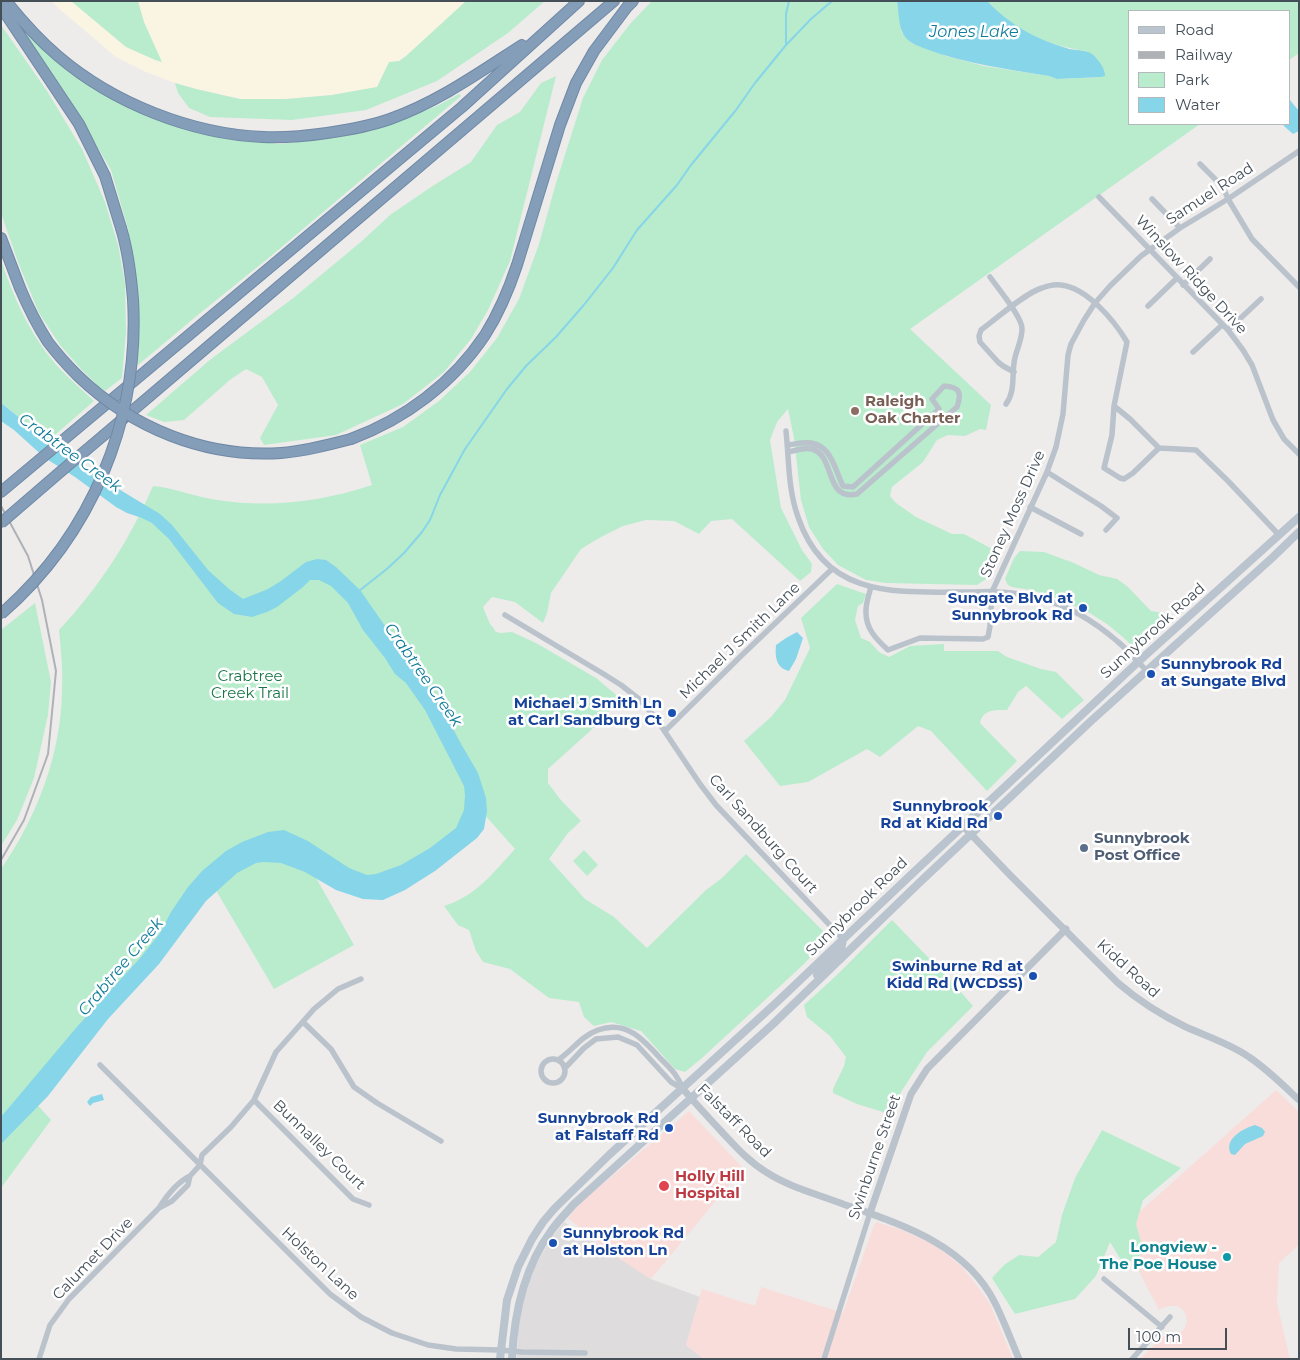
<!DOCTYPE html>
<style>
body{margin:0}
#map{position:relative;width:1300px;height:1360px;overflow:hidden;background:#eeebeb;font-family:Montserrat,sans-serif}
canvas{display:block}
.frame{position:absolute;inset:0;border:2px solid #444f58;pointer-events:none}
.legend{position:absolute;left:1128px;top:10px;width:162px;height:115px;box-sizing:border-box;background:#fff;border:1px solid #b4b9bc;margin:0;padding:6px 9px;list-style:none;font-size:15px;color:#444f58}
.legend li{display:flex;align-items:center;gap:10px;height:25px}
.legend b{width:25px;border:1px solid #b4b9bc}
.scale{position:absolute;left:1128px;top:1328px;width:99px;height:22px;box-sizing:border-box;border:2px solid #444f58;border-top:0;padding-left:6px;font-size:15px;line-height:18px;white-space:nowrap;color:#444f58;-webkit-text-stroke:4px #fff;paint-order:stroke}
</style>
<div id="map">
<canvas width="1300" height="1360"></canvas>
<div class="frame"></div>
<ul class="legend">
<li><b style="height:6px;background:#b9c4cf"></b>Road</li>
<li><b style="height:6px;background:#aeb1b6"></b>Railway</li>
<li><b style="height:14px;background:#b9eccd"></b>Park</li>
<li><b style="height:14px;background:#87d5e8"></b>Water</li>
</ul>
<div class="scale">100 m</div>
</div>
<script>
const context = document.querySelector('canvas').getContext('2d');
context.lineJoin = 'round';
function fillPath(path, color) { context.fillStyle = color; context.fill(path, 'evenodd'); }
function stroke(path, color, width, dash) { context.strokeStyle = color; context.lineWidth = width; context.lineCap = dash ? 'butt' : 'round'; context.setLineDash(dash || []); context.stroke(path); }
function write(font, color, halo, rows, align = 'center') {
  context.font = font + ' Montserrat,sans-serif'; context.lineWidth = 5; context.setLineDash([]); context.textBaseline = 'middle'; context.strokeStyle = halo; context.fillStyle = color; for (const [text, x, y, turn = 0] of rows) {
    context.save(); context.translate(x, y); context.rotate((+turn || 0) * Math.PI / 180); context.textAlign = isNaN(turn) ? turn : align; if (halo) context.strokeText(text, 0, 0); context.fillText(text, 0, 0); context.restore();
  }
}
const commercial = new Path2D(`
 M52 1H521L377 87 332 95 286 99H240L196 89 175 83 146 72 116 57 58 8Z`);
const education = new Path2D(`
 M564 1222 651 1279 700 1297 686 1345 704 1359H517L518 1324 525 1295 535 1266 552 1237Z`);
const medical = new Path2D(`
 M1276 1090 1299 1112V1245L1279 1263 1277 1303 1290 1359H1140L1162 1337 1180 1333 1184 1329 1187 1322 1186 1316 1183 1310 1178 1306H1169L1162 1308 1159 1310 1118 1231Z
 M689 1111 743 1168 651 1279 609 1252 568 1218 578 1205Z
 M877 1222 902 1230 932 1244 948 1255 962 1267 978 1287 990 1304 1013 1359H704L686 1345 702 1289 755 1306 761 1287 843 1313 874 1225Z`);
const green = new Path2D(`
 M71 1H138L144 22 162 62 155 60 126 47Z
 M466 1H545L508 33 437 81 366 110 292 120 210 117 189 108 178 93 175 83 196 89 240 99H286L332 95 377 87 389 62 399 61 406 56Z
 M652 1H897L902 33 912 43 946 56 984 66 1049 76 1057 79 1101 77 1086 51C1048 46 1014 30 987 1H1299V53L1289 60V11H1129V124H1200L910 329 991 405 986 430 980 429 965 436 948 435 937 440 923 462 892 487 890 496 896 503 916 517 952 534H964L994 550 986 579 977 585 886 583 866 580 838 565 823 549 809 527 801 500 794 438 788 409 777 422 770 440 781 508 802 550 812 564 811 572 800 581 732 519 711 521 699 534 674 521 646 520 623 526 601 537 581 549 551 593 547 613 543 623 515 602 492 597 483 607 490 624 495 630 494 631 500 633 512 632 536 643 596 678 621 699 589 732 548 769V783L560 799 581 821 568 833 549 859 585 899 614 917 647 948 706 890 722 878 746 854 823 931 825 941 804 964 702 1058 685 1072 675 1069 641 1031 611 1022 594 1026 584 1017 579 1002 549 998 510 969 483 962 476 951 469 930 458 925 444 906C476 896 493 873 515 849L483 813 396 891 306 860 354 945 274 989 211 882 33 1100 51 1120 1 1188V869C37 817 61 754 62 691 63 670 61 650 59 630 100 586 129 541 153 486 175 488 195 497 217 500 270 508 321 502 372 485L360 445 403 427 439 401 470 372 497 338 519 299 539 244 556 183 583 98 602 60 630 24Z
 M1 25 47 91 82 149 105 202 118 245 125 283 126 332 122 378 105 391 98 386 81 369 60 345 39 313 18 262 1 213Z
 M28 34 66 70 101 93 164 122 224 137 279 144 337 137 395 122 439 105 459 94 461 96 271 256 199 314 138 365 139 297 128 229 111 170 72 104 25 36Z
 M556 76 510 261 488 310 471 339 444 372 403 404 336 435 264 445 260 438 278 405 262 377 246 369 231 379 184 420 164 422 146 415 211 359 292 299 362 241 390 215 431 187 471 162 497 125 520 112 541 83Z
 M1 260C14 299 32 339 60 369 71 380 83 391 94 401L49 440 1 403Z
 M1020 551 1044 552 1074 563 1099 575 1117 579 1127 586 1151 611 1163 613 1174 617 1148 642 1141 647 1132 646 1124 638 1107 624 1088 612 1060 599 1031 590 1012 587 1008 585 1005 579 1014 558Z
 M837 584 866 594 863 603 858 606 855 620 861 638 870 642 879 652 889 657 910 646 944 644V651H998L1007 657 1041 669 1056 672 1084 700 1062 719 1026 686 1018 692 1007 710C995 710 983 709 980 723L1017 761 987 791 931 731 918 726 880 757 867 749 808 782 780 786 744 741 771 717 785 700 810 648 801 618Z
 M35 603 51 682 48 715 34 778 17 820 1 846V630Z
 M584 850 598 865 587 876 573 861Z
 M892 920 954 984 973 1006 927 1052 901 1092 893 1115 857 1104 833 1093V1089L844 1066 846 1057 830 1036 807 1017 804 1005 838 974Z
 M1102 1130 1181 1168 1143 1200 1136 1224 1144 1253 1124 1265 1110 1242 1096 1276 1075 1299 1015 1314 992 1278 1004 1265 1019 1255 1038 1257 1056 1242 1062 1215 1075 1178Z`);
const water = new Path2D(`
 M897 1H987C1009 24 1035 39 1066 48 1074 51 1085 49 1092 54 1098 59 1105 68 1105 76L1101 77 1057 79 1049 76C1007 69 966 64 926 49 919 46 911 44 906 38 898 29 899 12 897 1Z
 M1289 99 1299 111V131L1293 134 1284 126 1283 124H1289Z
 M1 403 39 433 73 456 102 479 160 514 172 525 208 570 229 589 243 599 268 589 281 581 306 562 317 559 326 560 336 567 360 590 408 659 440 704 460 742 478 773 486 798 487 811 484 829 477 838 435 871 405 890 383 900 363 899 336 890 305 872 281 863 263 862 256 863 237 873 206 901 159 964 108 1019 48 1096 1 1144V1117L76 1028 141 957 160 933 171 912 188 887 202 871 226 851 242 842 268 832 284 830 308 841 349 868 367 875 376 874 401 865 430 848 456 828 464 810 465 795 464 786 425 710 406 683 395 674 385 658 363 630 348 603 331 586 319 580H310L303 587 277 607 267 612 252 617 234 614 218 603 169 539 152 523 142 518 127 513 116 507 75 477 45 458 14 430 1 421Z
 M797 632 803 638 796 659 789 671C776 668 775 657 776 645L786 638Z
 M102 1094 104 1100 93 1103 90 1106 87 1102 91 1097Z
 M1255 1125 1262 1128 1265 1132 1263 1136 1245 1144 1235 1155 1231 1154C1223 1139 1244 1128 1255 1125Z`);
const stream = new Path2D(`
 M786 45V14L789 1
 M359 591 388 568 404 553 422 532 430 520 440 495 465 449 507 389 526 366 556 337 583 306 613 268 637 230 677 185 691 165 736 110 755 83 786 45 811 19 832 1`);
const minor = new Path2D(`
 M1200 164 1223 187 1228 199 1252 239 1299 287
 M1099 197 1228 330 1243 350 1252 365 1273 420 1284 439 1299 454
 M1152 199 1180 228
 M990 277C997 287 1023 318 1022 329 1022 341 1015 352 1014 363 1012 378 1015 392 1006 404
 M1183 285 1210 259
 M1148 306 1177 278
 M1228 330 1261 299
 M1193 352 1222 325
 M1014 372 1003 366 998 362 980 342 979 336 981 330C996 319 1025 293 1042 288 1047 286 1055 284 1061 285 1087 288 1114 320 1127 342L1114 406 1130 419 1159 448 1196 450 1228 481 1279 535
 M1114 406 1112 435 1104 468 1120 478 1124 479 1133 473 1159 448
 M786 431C789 459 788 490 798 517 826 600 898 592 970 592 980 592 990 591 1000 592 1014 593 1028 595 1042 599 1069 606 1096 623 1117 641 1128 650 1137 661 1147 671
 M788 445C796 444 807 441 815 444 832 449 836 472 843 486L853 487 939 409 932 399 944 386C960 387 962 393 957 407L857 494C824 501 836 456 812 449 805 447 796 450 789 452
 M1047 472 1101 506 1117 518 1106 530
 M1030 507 1081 534
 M871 587C869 594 866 603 866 610 865 628 876 639 888 650L920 638 983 639 988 637 990 626 992 592 1047 472 1056 447 1063 414 1068 355 1071 344 1084 320 1095 303 1110 286 1141 256 1180 228 1228 199 1299 151
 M505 615 602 673 621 685 639 699 655 717 700 784 716 805 843 939
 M665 731 742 655 832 569
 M303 1022 331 1049 354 1087 377 1103 441 1141
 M541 1071a12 12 0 1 1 24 0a12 12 0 1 1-24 0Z
 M558 1060C572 1051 581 1036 598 1030 626 1020 643 1039 660 1058 671 1069 677 1074 683 1089
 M100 1065 330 1294 361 1317 392 1333 428 1345 456 1349 500 1350 522 1352 585 1353
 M565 1068 584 1048 596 1039 618 1037 637 1045 671 1082 683 1089
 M254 1100 353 1199 369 1205
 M159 1208 172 1201 188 1185 190 1176 200 1165 202 1155 231 1127 254 1100 276 1052 292 1034 314 1009 338 989 361 979
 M1104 1279 1162 1327
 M39 1359 50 1325 69 1299 159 1208C167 1195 176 1183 190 1176
 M824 1359 870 1213
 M1132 1359 1170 1317`);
const tertiary = new Path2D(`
 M963 826 1009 874 1118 983C1139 1001 1161 1015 1186 1027 1206 1036 1231 1044 1249 1057 1267 1069 1283 1085 1299 1100
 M683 1089C695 1103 708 1117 721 1131 735 1146 748 1161 766 1172 789 1187 817 1194 843 1204 900 1224 966 1244 995 1303 1004 1321 1011 1340 1019 1359
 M870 1213 911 1094 927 1069 1066 929`);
const secondary = new Path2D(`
 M817 975 841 950 843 939
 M500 1359 507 1300 518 1267 532 1239 543 1222 554 1209 609 1155 777 1002 915 871 1138 662 1299 517
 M512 1359C514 1314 524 1268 551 1231 558 1221 566 1213 574 1204L772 1025 919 883 1091 721 1272 558 1299 532`);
const motorway = new Path2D(`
 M6 1C22 21 39 40 58 56 113 103 191 134 263 137 285 138 306 136 327 133 348 130 370 126 390 119 438 102 480 72 522 45
 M1 7 79 124 105 176 121 228
 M1 238 20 288
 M104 435 614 1
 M351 439C405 419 453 383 485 335 499 313 509 289 517 265L560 125 576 83 594 51 627 7 633 1
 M1 492 462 107 579 1`);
const rail = new Path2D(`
 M1 506 28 556 42 600 56 671 48 754 24 820 1 860`);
const motorwayBridge = new Path2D(`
 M20 288C28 307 37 325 48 342 57 354 67 365 78 376 132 428 205 458 281 453 305 451 328 445 351 439
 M1 523 59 473 104 435
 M1 614C92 535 140 419 133 299 131 275 128 251 121 228`);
const markers = [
 [855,411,5,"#8d6e63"],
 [1083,608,5,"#1a4fb4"],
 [1151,674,5,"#1a4fb4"],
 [672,713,5,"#1a4fb4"],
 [998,816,5,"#1a4fb4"],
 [1084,848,5,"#5c6f8a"],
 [1033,976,5,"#1a4fb4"],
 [669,1128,5,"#1a4fb4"],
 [664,1186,6,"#e0444e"],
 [553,1243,5,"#1a4fb4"],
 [1227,1257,5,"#0f9aa8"]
];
const streetNames = [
 ["Samuel Road",1210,194,-33],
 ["Winslow Ridge Drive",1191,275,47],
 ["Stoney Moss Drive",1013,514,-66],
 ["Sunnybrook Road",1153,631,-42],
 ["Michael J Smith Lane",740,641,-44],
 ["Carl Sandburg Court",763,834,48],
 ["Sunnybrook Road",857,907,-44],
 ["Kidd Road",1128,969,42],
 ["Falstaff Road",734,1121,45],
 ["Bunnalley Court",319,1145,44],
 ["Swinburne Street",875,1157,-71],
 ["Calumet Drive",93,1259,-46],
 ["Holston Lane",320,1264,43]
];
const educationNames = [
 ["Raleigh",865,402],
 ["Oak Charter",865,419]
];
const transitNames = [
 ["Sungate Blvd at",1073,599],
 ["Sunnybrook Rd",1073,616],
 ["Sunnybrook Rd",1161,665,"left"],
 ["at Sungate Blvd",1161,682,"left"],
 ["Michael J Smith Ln",662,704],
 ["at Carl Sandburg Ct",662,721],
 ["Sunnybrook",988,807],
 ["Rd at Kidd Rd",988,824],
 ["Swinburne Rd at",1023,967],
 ["Kidd Rd (WCDSS)",1023,984],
 ["Sunnybrook Rd",659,1119],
 ["at Falstaff Rd",659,1136],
 ["Sunnybrook Rd",563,1234,"left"],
 ["at Holston Ln",563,1251,"left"]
];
const parkNames = [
 ["Crabtree",250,677],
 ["Creek Trail",250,694]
];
const serviceNames = [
 ["Sunnybrook",1094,839],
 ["Post Office",1094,856]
];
const healthNames = [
 ["Holly Hill",675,1177],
 ["Hospital",675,1194]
];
const cultureNames = [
 ["Longview -",1217,1248],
 ["The Poe House",1217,1265]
];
const waterNames = [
 ["Jones Lake",974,32],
 ["Crabtree Creek",70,453,36],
 ["Crabtree Creek",423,675,55],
 ["Crabtree Creek",121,967,-50]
];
fillPath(commercial, '#faf4e3');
fillPath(education, '#dfdcdd');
fillPath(medical, '#f9ddda');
fillPath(green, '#b9eccd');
fillPath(water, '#87d5e8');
stroke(stream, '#87d5e8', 2);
stroke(motorway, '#6f89a5', 12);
stroke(minor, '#bac3cb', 5.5);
stroke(tertiary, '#bac3cb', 7);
stroke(secondary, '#b9c4cf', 8);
stroke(motorway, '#849eba', 10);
stroke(rail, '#aeb1b6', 2);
stroke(motorwayBridge, '#6f89a5', 12, []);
stroke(motorwayBridge, '#849eba', 10);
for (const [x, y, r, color] of markers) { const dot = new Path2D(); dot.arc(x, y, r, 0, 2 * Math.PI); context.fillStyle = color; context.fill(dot); stroke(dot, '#fff', 2); }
write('15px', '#444f58', '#fff', streetNames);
write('bold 15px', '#785e54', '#fff', educationNames, 'left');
write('bold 15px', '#164399', '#fff', transitNames, 'right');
write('15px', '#187647', '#fff', parkNames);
write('bold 15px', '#4e5e75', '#fff', serviceNames, 'left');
write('bold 15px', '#be3a42', '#fff', healthNames, 'left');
write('bold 15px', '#0d838f', '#fff', cultureNames, 'right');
write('italic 16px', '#107c99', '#fff', waterNames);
</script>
